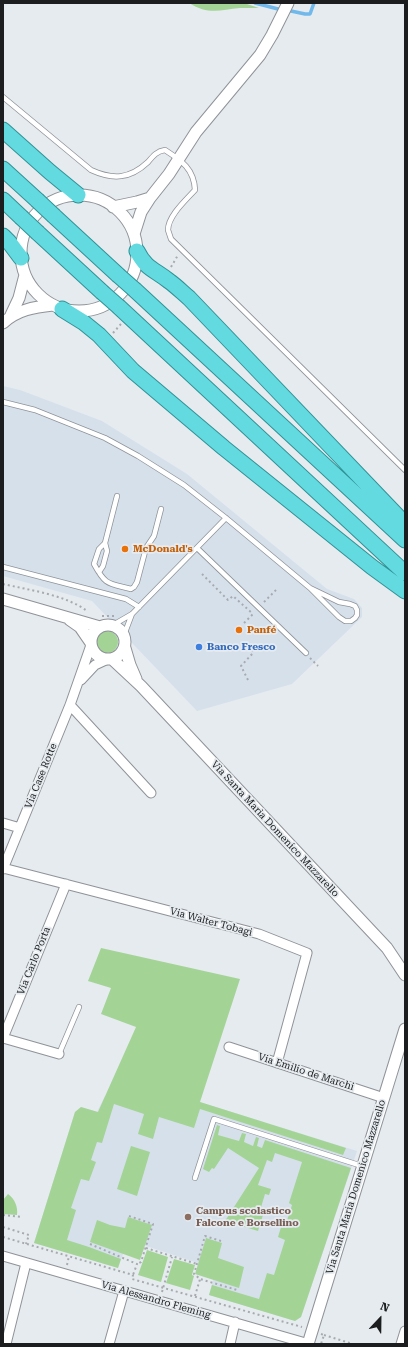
<!DOCTYPE html>
<meta charset="utf-8">
<style>
body{margin:0}
#map{position:relative;width:408px;height:1347px;overflow:hidden;background:#e6ebf0;font-family:"Roboto Serif",serif}
canvas{display:block}
.frame{position:absolute;inset:0;border:4px solid #1b1d1e;pointer-events:none}
.north{position:absolute;left:360px;top:1299px;width:40px;height:40px;-webkit-text-stroke:3px #e6ebf0;paint-order:stroke;rotate:22deg;font-size:11px;font-weight:700;line-height:16px;text-align:center;color:#1b1d1e}
.north::after{content:'';display:block;margin:auto;width:14px;height:18px;background:#1b1d1e;clip-path:polygon(50% 0,100% 100%,50% 72%,0 100%)}
</style>
<div id="map">
<canvas width="408" height="1347"></canvas>
<div class="frame"></div>
<div class="north">N</div>
</div>
<script>
const context = document.querySelector('canvas').getContext('2d');
context.lineJoin = 'round';
function fillPath(path, color) { context.fillStyle = color; context.fill(path, 'evenodd'); }
function stroke(path, color, width, dash) { context.strokeStyle = color; context.lineWidth = width; context.lineCap = dash ? 'butt' : 'round'; context.setLineDash(dash || []); context.stroke(path); }
function write(font, color, halo, rows, align = 'center') {
  context.font = font + ' "Roboto Serif",serif'; context.lineWidth = 3.5; context.setLineDash([]); context.textBaseline = 'middle'; context.strokeStyle = halo; context.fillStyle = color; for (const [text, x, y, turn = 0] of rows) {
    context.save(); context.translate(x, y); context.rotate((+turn || 0) * Math.PI / 180); context.textAlign = isNaN(turn) ? turn : align; if (halo) context.strokeText(text, 0, 0); context.fillText(text, 0, 0); context.restore();
  }
}
const built = new Path2D(`
 M3 386 20 390 102 421 187 474 327 589 354 599 362 608V617L292 684 197 711 92 601 3 576Z
 M105 1096 200 1102 357 1151 301 1317 295 1321 209 1295 216 1269 128 1240 118 1268 34 1243 75 1112 81 1107 97 1112Z`);
const green = new Path2D(`
 M189 3H244L259 8C253 8 246 8 240 8 220 10 208 15 189 3Z
 M96 642a11 11 0 1 1 22 0a11 11 0 1 1-22 0Z
 M101 948 240 979 200 1102 346 1148 343 1155 200 1109 194 1128 159 1117 153 1139 138 1134 144 1114 114 1104 102 1143 97 1142 91 1160 96 1162 89 1181 81 1179 71 1208 76 1210 67 1240 89 1247 121 1259 118 1268 34 1243 75 1112 81 1107 98 1112 136 1027 101 1014 111 988 88 981Z
 M217 1125 220 1126 218 1135 239 1141 242 1133 246 1134 244 1142 253 1146 256 1137 259 1138 257 1146 262 1148 265 1140 351 1168 301 1317 295 1321 209 1295 212 1285 259 1299 267 1273 274 1275 285 1240 278 1237 282 1224H286L292 1205 289 1203 302 1162 275 1153 272 1162 267 1160 258 1185 271 1189 269 1195 265 1194 259 1214 263 1215 258 1231 225 1221 259 1168 228 1148 214 1169 212 1168 209 1172 203 1169Z
 M131 1146 150 1152 137 1196 117 1189Z
 M8 1194C15 1199 18 1207 17 1215L3 1214V1200Z
 M128 1217 152 1225 140 1260 90 1242 97 1220 110 1225 125 1228Z
 M206 1238 222 1243 218 1258 244 1267 239 1288 195 1274Z
 M147 1250 168 1257 161 1282 138 1275Z
 M174 1259 195 1265 192 1275 194 1276 190 1290 166 1283Z`);
const stream = new Path2D(`
 M255 3 278 9
 M291 11 305 14H310L314 3`);
const path = new Path2D(`
 M171 267 178 255
 M113 333 121 324
 M202 574 228 600 233 596 253 614
 M3 584C29 590 66 595 87 611
 M264 602 277 589
 M102 616H114
 M244 623 253 614
 M310 658 318 666
 M248 680 241 666 253 653 251 647
 M3 1215 22 1217
 M129 1216 153 1224 141 1262 137 1264
 M3 1227 29 1235 26 1244
 M3 1237 133 1275 132 1279 302 1327
 M221 1241 205 1236 194 1274 200 1279 237 1290
 M90 1244 137 1264 133 1275
 M146 1248 197 1264
 M67 1265 69 1256
 M162 1292 172 1257
 M195 1296 200 1279
 M321 1334 324 1335 321 1344
 M324 1335 353 1344`);
const service = new Path2D(`
 M3 97 91 170C113 180 130 179 148 162 153 156 157 151 165 150 182 161 194 169 195 190 186 200 168 216 168 230 169 233 170 236 171 239L405 470
 M3 402 35 410 105 438 138 456 184 485 226 518 310 588 339 617 345 621H351L355 618 357 615V610L355 606 350 604 339 602 310 588
 M105 543 99 549 94 564C106 586 108 583 131 589L134 587 137 582 146 548 154 536 161 509
 M197 548 306 653
 M3 567 126 599 139 607
 M99 572 103 566 107 551 105 543 117 496
 M113 625 132 614 226 518
 M124 635 132 614
 M59 1054 79 1007
 M195 1178 214 1119 362 1166`);
const minor = new Path2D(`
 M81 680 95 665 108 659
 M70 705 151 793
 M3 823 20 828
 M3 868 259 934 307 953 277 1063
 M3 869 70 705 91 645
 M229 1047 384 1098
 M59 1054 3 1038 66 884
 M3 1256 309 1344
 M6 1344 26 1263
 M109 1344 124 1291
 M230 1344 235 1322
 M401 1344 405 1331`);
const tertiary = new Path2D(`
 M21 253a58 58 0 1 1 116 0a58 58 0 1 1-116 0Z
 M113 207 137 202 150 198
 M134 234 141 212 150 198 169 174 196 132 260 55 272 35 288 3
 M11 315 19 298 25 275
 M3 323C17 310 34 307 53 305
 M3 599 100 627
 M70 620 80 627 91 643
 M91 642a17 17 0 1 1 34 0a17 17 0 1 1-34 0Z
 M125 648 130 665 136 679
 M112 659 141 686 387 948 405 975
 M308 1344 405 1029`);
const trunk = new Path2D(`
 M3 130 50 172 78 195
 M3 169 37 200
 M3 200 21 217
 M54 216 118 275
 M38 233 102 292
 M3 236 9 242 21 258
 M137 251C146 269 154 269 169 281 176 286 182 292 189 298L405 524
 M135 290 405 540
 M119 307 405 573
 M62 309 83 322 99 335 133 371 224 448 372 567 405 591`);
const trunkBridge = new Path2D(`
 M37 200 54 216
 M21 217 38 233
 M118 275 135 290
 M102 292 119 307`);
const markers = [
 [125,549,4,"#e8710a"],
 [239,630,4,"#e8710a"],
 [199,647,4,"#3f7fe0"],
 [188,1217,4,"#8d6e63"]
];
const foodNames = [
 ["McDonald's",133,549],
 ["Panfé",247,630]
];
const shopNames = [
 ["Banco Fresco",207,647]
];
const streetNames = [
 ["Via Case Rotte",41,776,-68],
 ["Via Santa Maria Domenico Mazzarello",275,829,47],
 ["Via Walter Tobagi",211,922,15],
 ["Via Carlo Porta",34,961,-68],
 ["Via Emilio de Marchi",306,1072,18],
 ["Via Santa Maria Domenico Mazzarello",356,1187,-73],
 ["Via Alessandro Fleming",156,1300,16]
];
const educationNames = [
 ["Campus scolastico",196,1211],
 ["Falcone e Borsellino",196,1223]
];
fillPath(built, '#d6e0eb');
fillPath(green, '#a3d496');
stroke(stream, '#71b9ea', 3.5);
stroke(service, '#8f9398', 6);
stroke(minor, '#8f9398', 11);
stroke(tertiary, '#8f9398', 13);
stroke(trunk, '#309296', 17);
stroke(path, '#a7abaf', 2, [2, 3]);
stroke(service, '#fff', 4.5);
stroke(minor, '#fff', 9);
stroke(tertiary, '#fff', 11);
stroke(trunk, '#62dadf', 15);
stroke(trunkBridge, '#309296', 17, []);
stroke(trunkBridge, '#62dadf', 15);
for (const [x, y, r, color] of markers) { const dot = new Path2D(); dot.arc(x, y, r, 0, 2 * Math.PI); context.fillStyle = color; context.fill(dot); stroke(dot, '#e6ebf0', 1.5); }
write('bold 10px', '#c56008', '#e6ebf0', foodNames, 'left');
write('bold 10px', '#366cbe', '#e6ebf0', shopNames, 'left');
write('10px', '#1b1d1e', '#e6ebf0', streetNames);
write('bold 10px', '#785e54', '#e6ebf0', educationNames, 'left');
</script>
